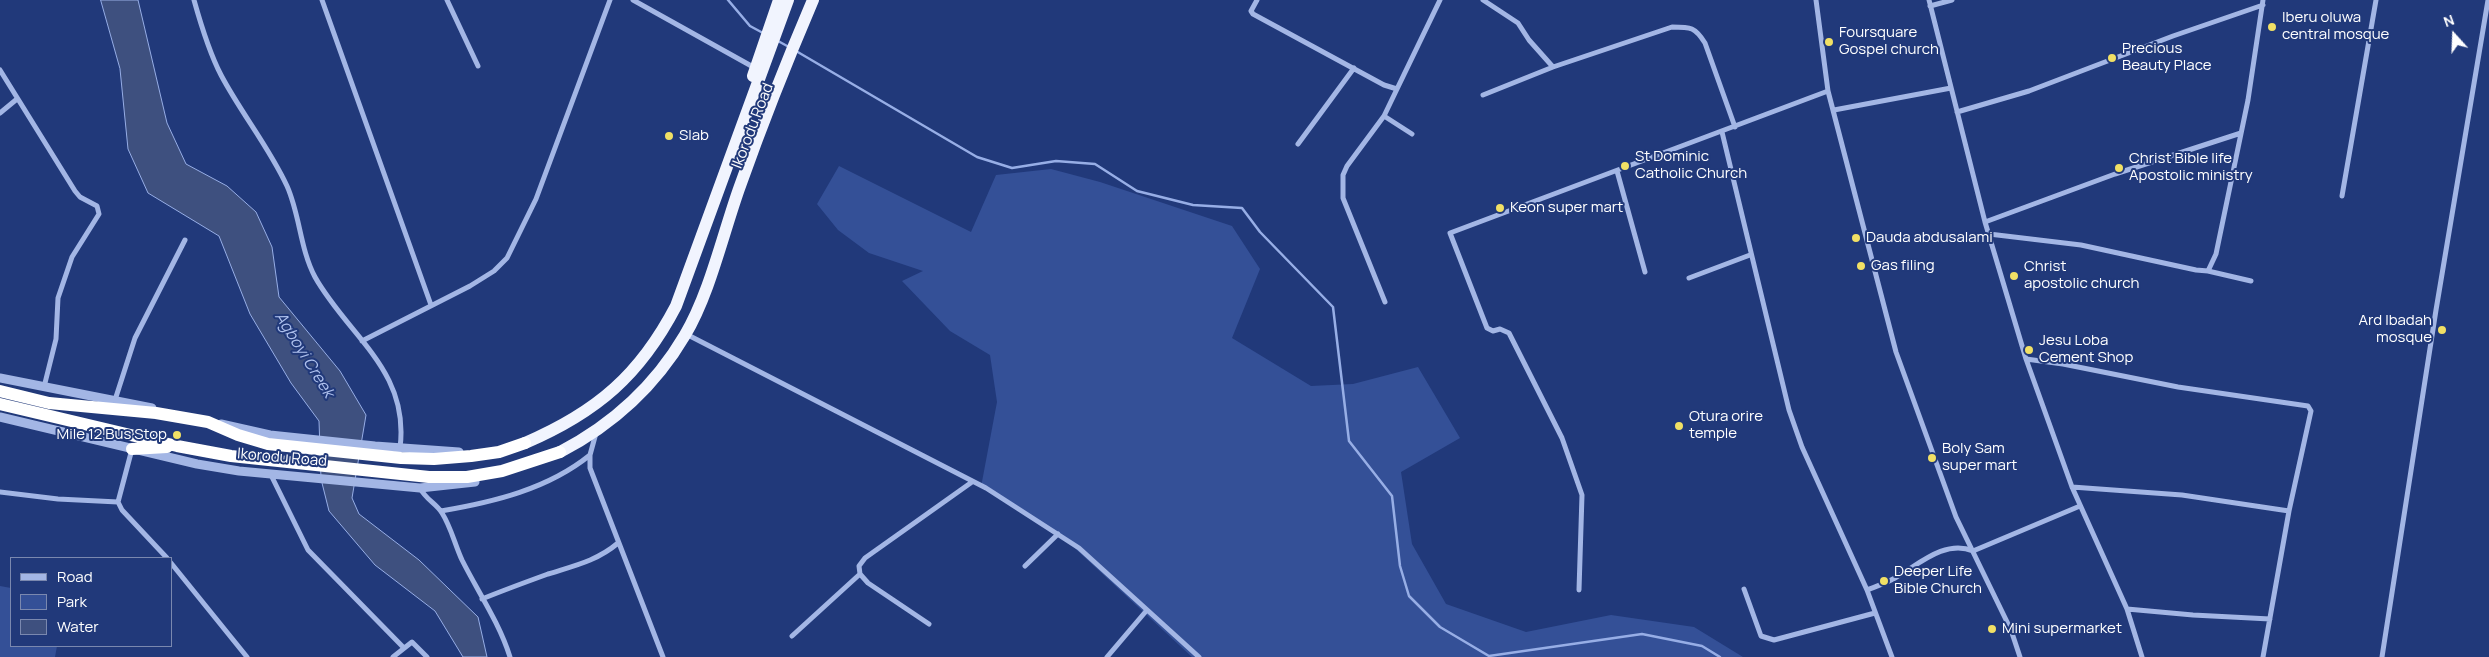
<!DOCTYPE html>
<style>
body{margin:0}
#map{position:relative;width:2489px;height:657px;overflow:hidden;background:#21397a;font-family:Manrope,sans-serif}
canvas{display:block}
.legend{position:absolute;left:10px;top:557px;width:162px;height:90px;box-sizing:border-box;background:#21397a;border:1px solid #7a88af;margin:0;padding:6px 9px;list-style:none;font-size:15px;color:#fff}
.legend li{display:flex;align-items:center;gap:10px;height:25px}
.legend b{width:25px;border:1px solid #7a88af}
.north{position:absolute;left:2429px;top:10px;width:50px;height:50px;-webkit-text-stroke:4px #21397a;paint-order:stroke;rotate:340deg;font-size:14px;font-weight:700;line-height:20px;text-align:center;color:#fff}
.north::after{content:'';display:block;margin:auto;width:18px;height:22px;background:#fff;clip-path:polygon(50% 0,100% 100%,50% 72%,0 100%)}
</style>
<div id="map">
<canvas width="2489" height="657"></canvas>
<ul class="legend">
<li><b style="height:6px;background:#a3b6e5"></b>Road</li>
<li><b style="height:14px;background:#345097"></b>Park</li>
<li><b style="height:14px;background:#3e507f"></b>Water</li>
</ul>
<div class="north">N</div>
</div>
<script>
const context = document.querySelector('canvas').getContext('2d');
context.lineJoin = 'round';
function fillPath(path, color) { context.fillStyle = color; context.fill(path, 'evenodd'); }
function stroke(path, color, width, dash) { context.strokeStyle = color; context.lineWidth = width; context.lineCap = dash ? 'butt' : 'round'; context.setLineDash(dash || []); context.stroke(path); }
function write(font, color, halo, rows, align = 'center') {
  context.font = font + ' Manrope,sans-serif'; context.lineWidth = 4; context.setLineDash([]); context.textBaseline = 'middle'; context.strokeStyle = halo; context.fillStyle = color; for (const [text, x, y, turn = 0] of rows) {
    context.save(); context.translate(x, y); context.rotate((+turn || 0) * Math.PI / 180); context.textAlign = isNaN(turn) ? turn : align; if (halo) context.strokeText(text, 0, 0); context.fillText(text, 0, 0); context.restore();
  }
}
const green = new Path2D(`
 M839 166 971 232 996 175 1051 169 1100 182 1232 226 1260 269 1232 338 1311 386 1353 384 1418 367 1460 438 1401 472 1412 544 1446 604 1526 632 1611 615 1694 627 1743 657H1192L1066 540 981 487 997 402 990 355 950 331 902 281 923 271 869 253 838 230 817 204Z
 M0 586 11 588V646H57L55 657H0Z`);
const water = new Path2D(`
 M101 0H138L167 123 186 164 227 186 256 212 272 247 279 297 340 371 366 415 352 498 359 514 419 560 478 617 487 657H463L435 611 375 565 329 511 321 479 319 421 291 383 250 314 219 236 148 193 128 149 120 69Z`);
const stream = new Path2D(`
 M728 0 750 26 763 33
 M778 41 789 47
 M796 51 977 157 1012 168 1056 161 1095 164 1137 191 1193 205 1242 208 1260 232 1333 307 1349 441 1392 496 1400 566 1409 596 1440 627 1489 656 1642 634 1702 646 1720 657`);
const minor = new Path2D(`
 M194 0C201 25 209 52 221 75 241 113 269 147 287 186 300 215 300 249 315 277 348 336 410 370 400 448
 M322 0 431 305
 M447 0 478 66
 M633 0 755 68
 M1257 0 1251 11 1253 14 1384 85 1397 89 1440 0
 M1483 0 1518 23 1529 40 1553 67 1672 27C1691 27 1695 27 1705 43L1735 127
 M1816 0 1828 91 1896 352 1956 517 2011 630 2020 657
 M1929 0 1985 222 2026 359 2072 487 2127 609 2142 657
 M1930 6 1952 0
 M0 70 75 191 80 197 97 206 99 214 72 257 58 298 56 339 44 387
 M1483 95 1553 67
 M1834 110 1951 88
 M1957 112 2029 91 2173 36 2263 5
 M0 113 17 99
 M1384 116 1412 134
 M1722 132 1789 410 1802 447 1867 590 1892 657
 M1298 144 1354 68
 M1617 171 1645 272
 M2342 196 2376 0
 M1985 222 2115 174 2241 133
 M1989 234 2081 245 2196 270 2208 271 2216 254 2248 100 2263 0
 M2208 271 2251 281
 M1689 278 1750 255
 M1385 302 1343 198V175L1347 166 1384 116 1397 89
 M686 334 986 488 1079 548 1199 657
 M362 341 470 286 494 271 507 258 536 199 610 0
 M2026 359 2063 364 2178 387 2308 406 2311 411 2289 511 2263 657
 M115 400 135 338 185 240
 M596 433 590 455V468L663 657
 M132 449 118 502 122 510 167 558
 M270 473 308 550 403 647
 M2072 487 2182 495 2289 511
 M420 488C426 500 436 503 442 513 451 527 455 545 462 560 478 592 499 622 510 657
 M0 492 58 499 118 502
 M441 511C494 502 548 489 590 455
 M171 563 247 657
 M1025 566 1058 534
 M1744 589 1761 636 1774 640 1875 613
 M1579 590 1582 495 1562 438 1509 333 1500 329 1493 331 1487 328 1450 233 1828 91
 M1867 590C1877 586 1886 583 1895 578 1918 565 1945 539 1973 551L2080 506
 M482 599C504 590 526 582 548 574 573 566 597 561 618 543
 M2127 609 2193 615 2270 619
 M929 624 868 583 860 574 859 566 865 558 972 482
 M792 636 860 574
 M393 657 412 642 427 657
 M1107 657 1147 610
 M2382 657 2436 310 2488 0`);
const tertiary = new Path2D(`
 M0 378 152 408
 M0 417 197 464 239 471 420 488 475 482
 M221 424 270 435 375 446 459 452`);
const trunk = new Path2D(`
 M753 76 779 0
 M525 443C597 412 640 375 676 306L788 0
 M560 452C612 425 655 386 685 335 710 293 723 233 740 186 762 124 787 61 813 0`);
const motorway = new Path2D(`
 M0 391 49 403 156 413 208 422 238 435 268 444 401 458 434 459 471 456 499 452 525 443
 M0 404 177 446 231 456 429 477H467L502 471 560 452
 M132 449 167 447`);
const markers = [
 [2272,27,5,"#f1e065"],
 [1829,42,5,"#f1e065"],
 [2112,58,5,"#f1e065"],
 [669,136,5,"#f1e065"],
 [1625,166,5,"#f1e065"],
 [2119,168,5,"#f1e065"],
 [1500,208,5,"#f1e065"],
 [1856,238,5,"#f1e065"],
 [1861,266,5,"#f1e065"],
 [2014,276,5,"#f1e065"],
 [2442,330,5,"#f1e065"],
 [2029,350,5,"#f1e065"],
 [1679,426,5,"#f1e065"],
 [177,435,5,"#f1e065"],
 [1932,458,5,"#f1e065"],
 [1884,581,5,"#f1e065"],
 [1992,629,5,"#f1e065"]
];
const poiNames = [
 ["Iberu oluwa",2282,18],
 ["central mosque",2282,35],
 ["Foursquare",1839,33],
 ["Gospel church",1839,50],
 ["Precious",2122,49],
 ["Beauty Place",2122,66],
 ["Slab",679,136],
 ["St Dominic",1635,157],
 ["Catholic Church",1635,174],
 ["Christ Bible life",2129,159],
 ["Apostolic ministry",2129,176],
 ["Keon super mart",1510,208],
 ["Dauda abdusalami",1866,238],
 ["Gas filing",1871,266],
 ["Christ",2024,267],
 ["apostolic church",2024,284],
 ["Ard Ibadah",2432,321,"right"],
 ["mosque",2432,338,"right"],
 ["Jesu Loba",2039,341],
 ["Cement Shop",2039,358],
 ["Otura orire",1689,417],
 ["temple",1689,434],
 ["Mile 12 Bus Stop",167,435,"right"],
 ["Boly Sam",1942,449],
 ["super mart",1942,466],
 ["Deeper Life",1894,572],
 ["Bible Church",1894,589],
 ["Mini supermarket",2002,629]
];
const streetNames = [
 ["Ikorodu Road",753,126,-69],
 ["Ikorodu Road",282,458,5]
];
const waterNames = [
 ["Agboyi Creek",304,355,58]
];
fillPath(green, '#345097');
fillPath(water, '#3e507f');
stroke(water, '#97aee6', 1);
stroke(stream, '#97aee6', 2.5);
stroke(minor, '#a3b6e5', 5);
stroke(tertiary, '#a3b6e5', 9);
stroke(trunk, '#f1f4fe', 12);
stroke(motorway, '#fff', 12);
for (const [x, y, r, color] of markers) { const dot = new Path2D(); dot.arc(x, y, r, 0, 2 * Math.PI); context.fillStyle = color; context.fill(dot); stroke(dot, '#21397a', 2); }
write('15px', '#fff', '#21397a', poiNames, 'left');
write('15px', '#fff', '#21397a', streetNames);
write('italic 16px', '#aec0ed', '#21397a', waterNames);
</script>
